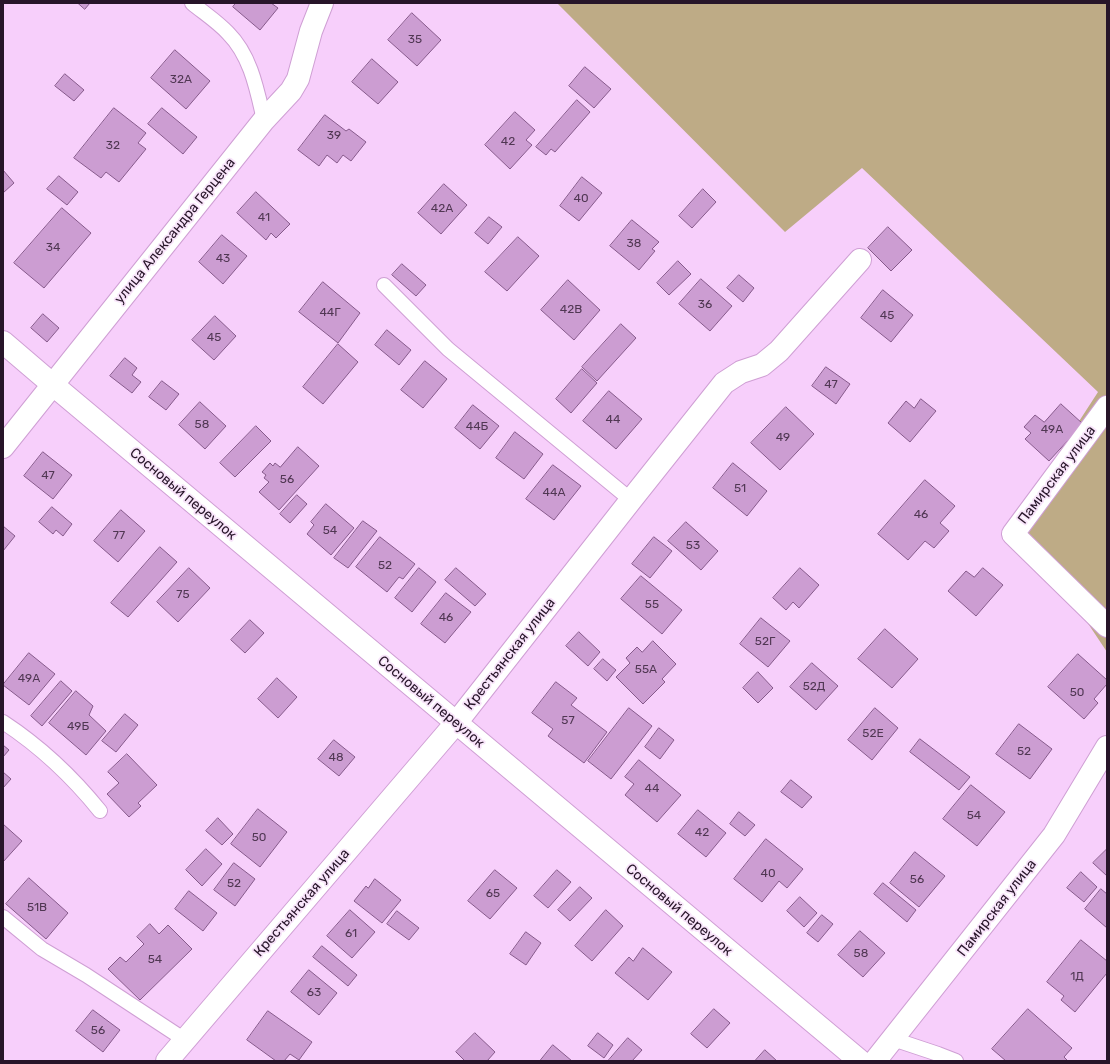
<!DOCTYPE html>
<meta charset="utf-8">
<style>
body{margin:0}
#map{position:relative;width:1110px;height:1064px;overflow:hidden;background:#f7cffb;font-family:Rubik,sans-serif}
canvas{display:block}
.frame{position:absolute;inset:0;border:4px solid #271529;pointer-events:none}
</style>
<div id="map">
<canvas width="1110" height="1064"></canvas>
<div class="frame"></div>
</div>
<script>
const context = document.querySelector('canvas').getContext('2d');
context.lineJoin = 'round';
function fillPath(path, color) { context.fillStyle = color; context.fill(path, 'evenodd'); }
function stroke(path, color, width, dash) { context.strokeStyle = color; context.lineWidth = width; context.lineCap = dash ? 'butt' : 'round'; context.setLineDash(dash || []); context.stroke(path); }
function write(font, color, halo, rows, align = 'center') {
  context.font = font + ' Rubik,sans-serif'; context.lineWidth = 3.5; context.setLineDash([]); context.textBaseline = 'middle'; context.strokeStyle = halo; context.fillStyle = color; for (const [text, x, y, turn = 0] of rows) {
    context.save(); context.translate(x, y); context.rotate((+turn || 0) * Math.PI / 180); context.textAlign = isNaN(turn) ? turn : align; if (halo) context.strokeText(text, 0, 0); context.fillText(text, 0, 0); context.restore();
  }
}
const green = new Path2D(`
 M557 3H1107V652L1017 517 1098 392 862 168 785 232Z`);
const building = new Path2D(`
 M78 3H90L85 9Z
 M236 3H271L278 8 260 30 233 7Z
 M412 13 441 40 417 66 388 40Z
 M175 50 210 81 186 109 151 78Z
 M372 59 398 82 378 104 352 82Z
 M585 67 611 89 594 108 569 86Z
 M65 74 84 90 74 101 55 86Z
 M577 100 590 112 555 152 551 149 546 155 536 147Z
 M114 108 146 133 138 143 146 149 119 182 106 172 101 178 74 158Z
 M162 108 197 137 183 154 148 124Z
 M515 112 535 130 526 140 532 145 510 169 485 145Z
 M325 115 346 131 349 129 366 142 351 161 343 155 337 163 327 155 319 166 298 150Z
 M3 170 14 183 3 193Z
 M59 176 78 192 67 205 47 189Z
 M582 177 602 193 579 221 560 206Z
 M444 184 467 205 441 234 418 213Z
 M703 189 716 202 692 228 679 216Z
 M256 192 290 224 276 238 271 233 266 240 237 213Z
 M62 208 91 233 44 288 14 263Z
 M489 217 502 227 488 244 475 233Z
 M632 220 659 242 652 249 655 251 639 270 610 246Z
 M888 227 912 250 891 271 868 248Z
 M222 235 247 256 223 284 199 262Z
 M518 237 539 256 507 291 485 272Z
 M678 261 691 274 669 295 657 283Z
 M402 264 426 285 416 296 392 275Z
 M739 275 754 288 743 302 727 288Z
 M701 279 732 306 710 331 679 304Z
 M568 280 600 310 574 340 541 310Z
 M323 282 360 313 338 343 299 312Z
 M883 290 913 315 891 342 861 318Z
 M43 314 59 328 47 342 31 328Z
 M215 316 236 336 214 360 192 340Z
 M621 324 636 338 597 381 582 367Z
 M387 330 411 350 399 365 375 345Z
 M338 344 358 362 323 404 303 387Z
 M125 358 137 368 132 375 141 382 132 393 110 376Z
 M425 361 447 379 423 408 401 390Z
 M826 367 850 384 836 404 812 386Z
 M582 369 597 383 571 413 556 399Z
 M162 381 179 394 166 410 149 397Z
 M609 391 642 419 616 449 583 421Z
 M921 399 936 411 910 442 888 423 906 401 914 408Z
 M200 402 226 426 205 449 179 425Z
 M1061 404 1083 424 1049 461 1025 439 1031 433 1024 427 1035 415 1044 422Z
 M473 405 499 426 480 449 455 428Z
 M786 407 814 434 780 470 751 443Z
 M256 426 271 441 235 477 220 463Z
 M515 432 543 454 524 479 496 458Z
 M298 447 319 466 279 510 259 492 269 482 264 478 266 475 262 472 270 463 273 466 275 463 280 467Z
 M43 452 72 475 53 499 24 476Z
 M733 463 767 491 747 516 713 488Z
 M553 465 581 486 554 520 526 499Z
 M925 480 955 506 940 523 949 531 934 548 925 541 908 560 878 534Z
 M297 495 307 504 290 523 280 514Z
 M326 504 354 528 331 555 307 534 314 525 311 522Z
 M52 507 72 524 63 536 56 530 53 534 39 522Z
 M121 510 145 531 118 562 94 541Z
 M363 521 377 531 348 568 334 558Z
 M686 522 718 551 701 570 668 541Z
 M3 526 15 536 3 551Z
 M380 537 415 564 403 579 399 577 387 592 356 567Z
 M654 537 672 551 650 578 632 564Z
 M160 547 177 562 128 617 111 603Z
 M189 568 210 588 178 622 157 602Z
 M419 568 436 582 412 612 395 598Z
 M456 568 486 594 475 606 445 580Z
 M800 568 819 585 799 608 793 602 786 610 773 598Z
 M983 568 1003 585 976 616 948 591 966 571 974 577Z
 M641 576 682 610 662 634 621 599Z
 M446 593 471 612 445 643 421 624Z
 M761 618 790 641 768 667 740 644Z
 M250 620 264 633 245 653 231 640Z
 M885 629 918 659 892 688 858 659Z
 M579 632 600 652 588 666 566 646Z
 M653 641 676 664 662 679 665 682 643 704 616 677 630 663 626 658 637 647 642 652Z
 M29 653 55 674 29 705 3 685Z
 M1078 654 1107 680V684L1094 699 1098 703 1084 719 1048 687Z
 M603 659 616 670 607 681 594 669Z
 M812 663 838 686 816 710 790 687Z
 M758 672 773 688 758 703 743 688Z
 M277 678 297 697 278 718 258 699Z
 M61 681 72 691 42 726 31 716Z
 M556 682 577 698 571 705 607 732 584 763 548 736 553 729 532 713Z
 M76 691 93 706 89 715 106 731 86 755 49 723Z
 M629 708 652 726 611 779 588 761Z
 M875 708 898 728 872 760 848 740Z
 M125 714 138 725 116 752 102 741Z
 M1019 724 1052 749 1030 779 996 754Z
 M659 728 674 740 660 759 645 747Z
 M920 739 970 777 959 790 910 752Z
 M334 740 355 757 339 776 318 759Z
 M3 745 9 750 3 757Z
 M127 754 157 785 138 803 141 806 129 817 107 794 119 783 108 772Z
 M639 760 681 795 657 822 625 795 634 784 625 777Z
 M3 772 11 779 3 788Z
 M791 780 812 797 802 808 781 792Z
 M971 785 1005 812 977 846 943 819Z
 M258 809 287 832 260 867 231 844Z
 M698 810 726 833 706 857 678 834Z
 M739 812 755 825 745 836 730 824Z
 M218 818 233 834 222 845 206 831Z
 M3 824 22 841 3 862Z
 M766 839 803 869 787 888 779 881 762 902 734 879Z
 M206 849 222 864 202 886 186 870Z
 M1107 849V876L1093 863Z
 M915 852 945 876 919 907 890 883Z
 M234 863 255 879 235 906 214 890Z
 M495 870 517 888 490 919 468 901Z
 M557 870 571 882 548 908 534 896Z
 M1081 872 1097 887 1084 902 1067 888Z
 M29 878 68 913 46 939 6 904Z
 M375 879 401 900 382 923 354 901 366 886 368 888Z
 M883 883 916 910 907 922 874 894Z
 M580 887 592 898 570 921 558 910Z
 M1101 889 1107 894V928L1085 909Z
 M189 891 217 913 203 931 175 909Z
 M800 897 817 913 804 927 787 911Z
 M350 910 375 932 352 958 327 936Z
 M606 910 623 926 592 961 575 946Z
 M397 911 419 928 409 940 387 924Z
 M822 915 833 924 818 942 807 933Z
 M150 924 159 934 168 925 192 949 140 1000 108 969 120 957 126 962 144 944 137 937Z
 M860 931 885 953 863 977 838 955Z
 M526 932 541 943 526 965 510 954Z
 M1081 940 1107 961V973L1075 1012 1061 1000 1064 996 1047 982Z
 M322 946 357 975 348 986 313 957Z
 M643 948 672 972 648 1000 615 973 629 957 633 961Z
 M309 970 337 993 319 1015 291 992Z
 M714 1009 730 1023 707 1048 691 1034Z
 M1028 1009 1072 1048 1064 1057 1068 1061H1006L992 1049Z
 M93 1010 120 1030 103 1052 76 1031Z
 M268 1011 312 1042 299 1060 290 1054 284 1061H276L247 1040Z
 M475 1033 495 1052 487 1061H465L456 1052Z
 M598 1033 613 1045 604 1058 588 1046Z
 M628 1038 642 1050 632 1061H610L609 1060Z
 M553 1045 572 1061H540Z
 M765 1050 777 1061H755Z`);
const service = new Path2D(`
 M192 3C204 13 218 22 228 33 251 56 257 90 264 120
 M384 285 448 349 631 500
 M3 722C41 747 71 775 100 811
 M3 917 42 949 86 975 185 1040
 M893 1039 938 1054 956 1061`);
const minor = new Path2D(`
 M3 342 52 384 860 1061
 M1107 407 1013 534 1107 626
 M3 447 264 120 291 91 298 79 311 31 322 3
 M167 1061 456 723 631 500 724 383 741 372 762 365 779 351 860 260
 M875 1061 1054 835 1107 747`);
const numberNames = [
 ["35",415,40],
 ["32А",181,80],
 ["39",334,136],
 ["42",508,142],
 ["32",113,146],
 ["40",581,199],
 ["42А",442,209],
 ["41",264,218],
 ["38",634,244],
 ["34",53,248],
 ["43",223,259],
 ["36",705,305],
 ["42В",571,310],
 ["44Г",330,313],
 ["45",887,316],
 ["45",214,338],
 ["47",831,385],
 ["44",613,420],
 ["58",202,425],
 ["44Б",477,427],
 ["49А",1052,430],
 ["49",783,438],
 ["47",48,476],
 ["56",287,480],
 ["51",740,489],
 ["44А",554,493],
 ["46",921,515],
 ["54",330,531],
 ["77",119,536],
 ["53",693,546],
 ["52",385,566],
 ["75",183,595],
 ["55",652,605],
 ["46",446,618],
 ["52Г",765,642],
 ["55А",646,670],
 ["49А",29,679],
 ["52Д",814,687],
 ["50",1077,693],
 ["57",568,721],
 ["49Б",78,727],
 ["52Е",873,734],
 ["52",1024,752],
 ["48",336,758],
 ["44",652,789],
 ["54",974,816],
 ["42",702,833],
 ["50",259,838],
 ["40",768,874],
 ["56",917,880],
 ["52",234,884],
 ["65",493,894],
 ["51В",37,908],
 ["61",351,934],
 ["58",861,954],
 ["54",155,960],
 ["1Д",1077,977],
 ["63",314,993],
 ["56",98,1031]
];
const streetNames = [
 ["улица Александра Герцена",175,231,-51],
 ["Памирская улица",1057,475,-53],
 ["Сосновый переулок",183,494,40],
 ["Крестьянская улица",510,654,-52],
 ["Сосновый переулок",431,702,40],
 ["Крестьянская улица",302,903,-49],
 ["Памирская улица",997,908,-52],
 ["Сосновый переулок",679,910,40]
];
fillPath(green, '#beab86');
fillPath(building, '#cc9dd2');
stroke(building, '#865a8b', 1);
stroke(service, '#cf9fd4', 16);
stroke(minor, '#cf9fd4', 24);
stroke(service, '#fff', 14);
stroke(minor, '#fff', 22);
write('12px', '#503753', null, numberNames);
write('14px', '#271529', '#f8e4fa', streetNames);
</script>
